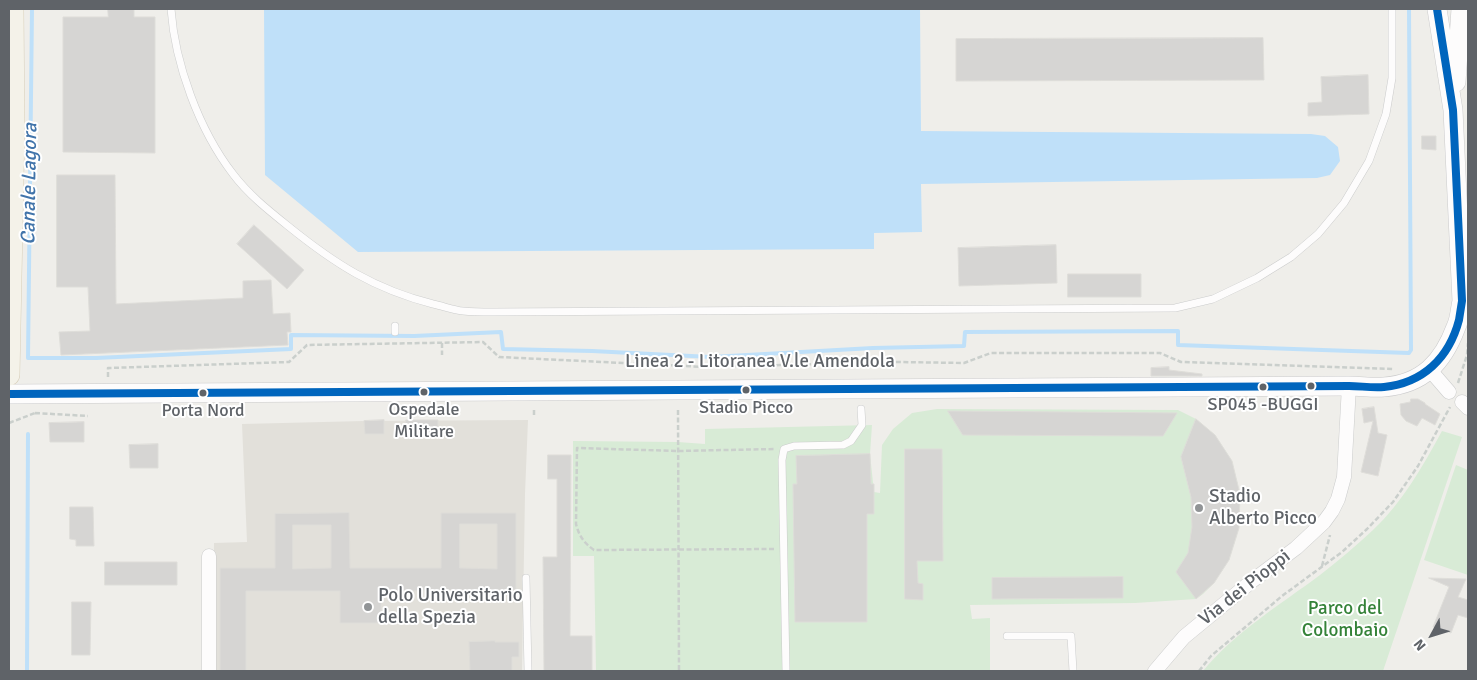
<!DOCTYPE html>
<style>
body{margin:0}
#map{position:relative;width:1477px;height:680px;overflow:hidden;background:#efeeea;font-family:Signika,sans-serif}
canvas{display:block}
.frame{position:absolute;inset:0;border:10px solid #5f6368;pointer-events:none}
.north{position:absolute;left:1407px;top:610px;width:50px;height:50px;-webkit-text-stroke:4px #fff;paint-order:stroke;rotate:231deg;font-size:14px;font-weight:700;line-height:20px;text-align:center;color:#5f6368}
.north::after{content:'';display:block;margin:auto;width:18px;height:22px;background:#5f6368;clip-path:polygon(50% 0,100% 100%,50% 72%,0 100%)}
</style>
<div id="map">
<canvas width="1477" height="680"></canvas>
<div class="frame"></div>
<div class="north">N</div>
</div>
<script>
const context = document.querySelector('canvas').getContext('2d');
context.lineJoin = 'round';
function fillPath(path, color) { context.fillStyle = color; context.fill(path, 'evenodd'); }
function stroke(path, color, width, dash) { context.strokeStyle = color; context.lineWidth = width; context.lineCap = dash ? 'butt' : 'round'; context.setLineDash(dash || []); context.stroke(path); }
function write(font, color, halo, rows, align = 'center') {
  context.font = font + ' Signika,sans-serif'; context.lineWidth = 4; context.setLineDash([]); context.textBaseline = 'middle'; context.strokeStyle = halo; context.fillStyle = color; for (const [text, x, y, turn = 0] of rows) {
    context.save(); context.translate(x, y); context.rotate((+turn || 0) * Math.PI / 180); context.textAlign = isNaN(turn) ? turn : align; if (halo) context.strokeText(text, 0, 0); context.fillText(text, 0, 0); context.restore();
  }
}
const education = new Path2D(`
 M528 420 525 494 522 671H213L214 543 247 542 242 424 364 421Z`);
const green = new Path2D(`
 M937 409 1178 410 1196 419 1215 435 1232 461 1240 494 1239 528 1229 560 1214 583 1203 594 1196 599 1135 603 970 605 972 619 990 618V671H596L594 556H573V441L678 442 705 444V429L872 425 870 454 874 492 880 493 882 445 893 429 912 413Z
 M1442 431 1462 437 1383 671H1203C1234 633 1281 604 1320 575 1338 561 1356 546 1373 530 1402 503 1423 466 1442 431Z
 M1456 465 1468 470V575L1424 560Z`);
const water = new Path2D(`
 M264 9H920L921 131 1311 134 1325 136 1338 147 1340 161 1330 175 1317 178 921 184 922 232 874 233V249L358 252 265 175Z`);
const stream = new Path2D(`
 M32 9 28 358H96L291 349V335L414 336 501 332 503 349 592 351 711 357 873 348 964 346 965 332 1178 331V345L1409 353 1411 350 1409 9
 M27 671 28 434`);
const building = new Path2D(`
 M108 9H134V17H155V153L63 152V17H108Z
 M1263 38 1264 80 956 81V39Z
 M1368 75 1369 114 1308 116V103L1322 102 1321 77Z
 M1422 136H1436V150L1422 149Z
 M57 175H115L116 304 243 298V281L271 280 273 314 290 313 291 332H287L288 345 61 355 59 332 90 331 88 287H57Z
 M254 225 304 270 287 289 237 244Z
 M1056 245 1057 283 959 286 958 248Z
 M1068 274H1141V297H1068Z
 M1169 367V370L1202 374V376H1151V368Z
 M1411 399H1418L1425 403V404L1440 414 1435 425 1422 418 1417 426 1406 421 1401 415 1400 404 1410 402Z
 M1374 407 1378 433 1387 435 1378 476 1361 472 1373 421 1364 423 1362 409Z
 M948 411 1177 413 1163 436 963 435Z
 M1196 419 1215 435 1232 461 1240 494 1239 528 1229 560 1214 583 1196 599 1176 572 1188 553 1192 527 1191 497 1181 457Z
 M384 420V434H365L364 421Z
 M406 420H438V434H406Z
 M84 422V442H50L49 423Z
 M158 444V468H130L129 445Z
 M905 449H942L943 561H917L918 583 923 584V600L905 599Z
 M870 454 871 484H874V514H867V622H795L793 484H797L796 456Z
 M548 455H571L570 636H592V671H544L543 557H557V479H548Z
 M70 507H93L94 546H76V540L70 539Z
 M349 513 350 568H441V513H516V590L381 591V623H340V591H246V671H220V568H275V514ZM460 524H497V569L460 568ZM293 525H331V568L293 569Z
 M105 562H177V585H105Z
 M1123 577V598L992 599V578Z
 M1429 578 1466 579 1458 597 1468 600V618L1458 615 1451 633 1433 627 1449 587Z
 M72 602H91L90 655H72Z
 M495 641V642H519V657H512V671H470L469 642Z`);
const path = new Path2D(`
 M442 343V355
 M108 377V368L289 362 307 345 483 342 499 357 706 367 899 362 964 363 991 353H1160L1181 362 1394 369
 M1458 383 1467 355 1468 343
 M534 410V416
 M678 410 679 671
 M35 413 88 416
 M9 423 35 413V412
 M774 549 594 550C584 543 579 536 576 524L577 448 678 451 775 449
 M1322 566 1330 535
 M1199 671 1211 656 1282 596 1342 552 1367 529 1393 502 1418 466 1450 407`);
const service = new Path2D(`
 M171 9C175 64 199 130 233 174 248 194 268 210 288 226 335 264 374 289 433 304 443 306 453 310 463 311 473 312 483 312 493 312L1175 308 1213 299 1257 278 1291 257 1318 234 1344 203 1369 161 1386 114 1392 78V9
 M395 326V332
 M526 578 528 671
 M1007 636H1071L1073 671
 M786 671 782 460 784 449 794 446 843 445 851 441 862 425 861 409`);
const minor = new Path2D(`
 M1430 370 1449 392
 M1462 402 1468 408
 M209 556V671
 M1155 671 1184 637 1252 581 1296 548 1324 522 1332 511 1338 499 1344 477 1349 386`);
const secondary = new Path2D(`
 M1456 82 1461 9
 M9 394 1349 386C1361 386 1373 388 1384 387 1423 384 1443 362 1456 327 1460 319 1460 309 1462 301L1453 110 1437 9`);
const primary = new Path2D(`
 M9 375 14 129 13 9`);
const bus1 = new Path2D(`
 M9 394 1349 386C1360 386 1372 388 1384 387 1423 383 1449 358 1459 320 1460 314 1461 307 1462 301L1453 110 1437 9`);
const markers = [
 [1311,386,4.5,"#5f6368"],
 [1263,387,4.5,"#5f6368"],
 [746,390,4.5,"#5f6368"],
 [424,392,4.5,"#5f6368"],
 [203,393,4.5,"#5f6368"],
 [1199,508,5,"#919496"],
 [368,607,5,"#919496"]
];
const busNames = [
 ["SP045 -BUGGI",1263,405],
 ["Stadio Picco",746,408],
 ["Ospedale",424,410],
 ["Militare",424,432],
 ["Porta Nord",203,411]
];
const streetNames = [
 ["Linea 2 - Litoranea V.le Amendola",760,362],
 ["Via dei Pioppi",1245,588,-38]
];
const poiNames = [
 ["Stadio",1209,497],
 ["Alberto Picco",1209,519],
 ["Polo Universitario",378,596],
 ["della Spezia",378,618]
];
const parkNames = [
 ["Parco del",1345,609],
 ["Colombaio",1345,631]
];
const waterNames = [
 ["Canale Lagora",30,184,-89]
];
fillPath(education, '#e2e0da');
fillPath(green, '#d8ebd6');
fillPath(water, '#bfe0f9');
stroke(stream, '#bfe0f9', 4);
fillPath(building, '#d6d5d3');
stroke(building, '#deddd9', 1);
stroke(service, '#cbcccc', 8);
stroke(minor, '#cbcccc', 15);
stroke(secondary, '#cacacb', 20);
stroke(primary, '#d7ceb8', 22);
stroke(path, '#cacfcc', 2.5, [5, 2.5]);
stroke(service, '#fdfcfc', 7);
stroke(minor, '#fdfcfc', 14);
stroke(secondary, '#fdfcfc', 19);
stroke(primary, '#f4f2e9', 21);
stroke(bus1, '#0065bd', 8);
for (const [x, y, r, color] of markers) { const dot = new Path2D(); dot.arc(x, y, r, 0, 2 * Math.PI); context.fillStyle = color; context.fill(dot); stroke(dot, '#fff', 2); }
write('18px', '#5f6368', '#fff', busNames);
write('19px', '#5f6368', '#fff', streetNames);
write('19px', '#5f6368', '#fff', poiNames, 'left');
write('19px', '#348238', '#fff', parkNames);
write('italic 20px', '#4174aa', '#fff', waterNames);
</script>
